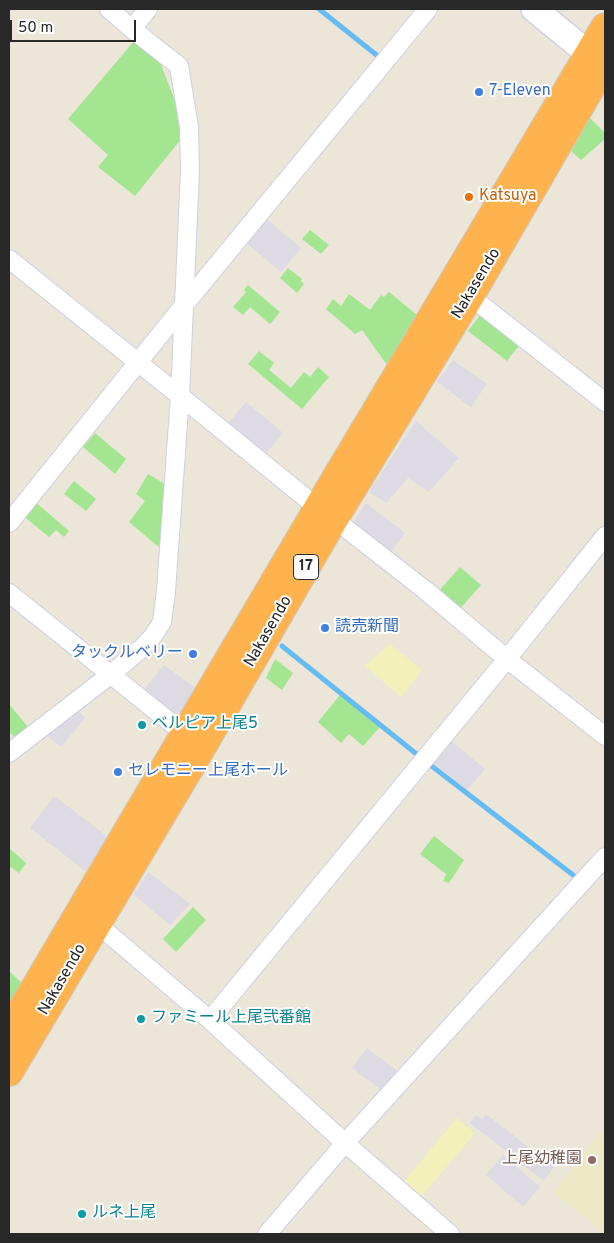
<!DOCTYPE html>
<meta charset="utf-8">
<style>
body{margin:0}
#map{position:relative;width:614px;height:1243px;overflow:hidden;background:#ebe6d8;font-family:Overpass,sans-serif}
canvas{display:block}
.frame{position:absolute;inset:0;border:10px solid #282828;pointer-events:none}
.scale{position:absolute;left:10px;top:20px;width:126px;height:22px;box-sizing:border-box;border:2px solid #282828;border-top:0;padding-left:6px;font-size:15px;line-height:18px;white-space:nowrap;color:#282828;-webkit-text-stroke:4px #fff;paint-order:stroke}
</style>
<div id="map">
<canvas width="614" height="1243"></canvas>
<div class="frame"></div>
<div class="scale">50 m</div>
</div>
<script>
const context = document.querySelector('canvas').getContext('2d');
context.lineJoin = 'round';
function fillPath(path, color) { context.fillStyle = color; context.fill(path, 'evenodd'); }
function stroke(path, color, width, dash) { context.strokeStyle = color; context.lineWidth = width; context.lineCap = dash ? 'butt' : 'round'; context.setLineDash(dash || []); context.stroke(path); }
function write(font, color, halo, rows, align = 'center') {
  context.font = font + ' Overpass,"Noto Sans JP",sans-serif'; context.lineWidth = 4; context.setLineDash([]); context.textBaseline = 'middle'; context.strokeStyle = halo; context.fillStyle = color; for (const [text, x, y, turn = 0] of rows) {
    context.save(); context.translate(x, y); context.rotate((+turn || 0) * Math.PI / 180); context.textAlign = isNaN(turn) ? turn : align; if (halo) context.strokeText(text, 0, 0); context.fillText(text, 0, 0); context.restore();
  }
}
const industrial = new Path2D(`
 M265 218 301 248 281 272 245 242Z
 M453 360 487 384 471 407 437 382Z
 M246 402 283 433 263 457 226 426Z
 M416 421 459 458 429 492 408 478 386 503 369 492Z
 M366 503 405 533 389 554 352 525Z
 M164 665 197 689 178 718 142 692Z
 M77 710 85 718 61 747 45 734Z
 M449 739 485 769 467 790 431 761Z
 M54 796 108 837 88 873 30 828Z
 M148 872 190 904 170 925 134 895Z
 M367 1048 399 1072 384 1092 352 1068Z
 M486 1114 554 1167 544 1181 470 1123 476 1115 482 1119Z
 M503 1155 540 1187 523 1207 486 1175Z`);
const education = new Path2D(`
 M605 1128V1234L553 1192Z`);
const green = new Path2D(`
 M135 40 160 62 180 114 182 138 135 196 98 167 108 155 68 119Z
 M590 118 605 133V139L581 160 571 151Z
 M310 230 329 245 321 254 302 239Z
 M288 268 302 279 301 281 304 284 297 293 280 278Z
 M248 285 280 312 270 324 250 307 243 315 233 307 246 292 244 290Z
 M389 292 417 315 387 365 362 330 355 334 326 309 333 299 341 306 349 294 370 310 381 295 384 297Z
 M481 314 520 344 507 361 468 331Z
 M259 351 274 363 269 370 291 388 304 372 310 377 318 367 329 377 302 409 248 364Z
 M95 433 126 459 115 474 83 447Z
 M148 474 165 484 160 548 129 522 145 501 136 494Z
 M74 481 96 499 86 511 64 494Z
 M33 500 69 531 64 537 56 530 49 537 21 514Z
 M460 567 481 585 457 612 437 593Z
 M275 659 293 673 282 690 266 678Z
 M340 695 380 727 363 746 349 734 341 743 318 722Z
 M9 704 28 727 15 738 9 731Z
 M434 836 464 860 449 883 443 881 446 874 420 854Z
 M9 848 26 863 19 873 9 866Z
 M193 907 206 920 176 952 163 939Z
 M9 971 23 984 9 1006Z`);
const sand = new Path2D(`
 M390 644 422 670 401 697 365 666Z
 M457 1118 475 1133 420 1198 403 1183Z`);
const stream = new Path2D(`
 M319 9 379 57
 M282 646 419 756
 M429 764 577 878`);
const street = new Path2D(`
 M132 29 148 9
 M9 259 200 412 318 508
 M470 296 605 402
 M334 519 425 590 507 659 605 736
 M9 523 184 305 428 9
 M9 593 185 734
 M9 753 110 675 142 648 153 636 162 622 166 591 180 396 190 170 189 127 179 66 132 29 109 9
 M96 923 210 1020 345 1143 450 1234
 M210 1020 507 659 605 536
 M267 1234 345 1143 605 857`);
const secondary = new Path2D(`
 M534 9 589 54`);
const highway = new Path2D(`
 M9 1030 33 991 318 508 605 27
 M9 1072 202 747 334 519 470 296 605 63`);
const markers = [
 [479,92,5,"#3f7fe0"],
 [469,197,5,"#e8710a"],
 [325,628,5,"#3f7fe0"],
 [193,654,5,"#3f7fe0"],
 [142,725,5,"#0f9aa8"],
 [118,772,5,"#3f7fe0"],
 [141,1019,5,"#0f9aa8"],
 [592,1160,5,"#8d6e63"],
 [82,1214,5,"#0f9aa8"]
];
const shields = [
 [306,567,25]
];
const shieldNames = [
 ["17",306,567]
];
const shopNames = [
 ["7-Eleven",489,92],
 ["読売新聞",335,628],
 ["タックルベリー",183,654,"right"],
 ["セレモニー上尾ホール",128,772]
];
const foodNames = [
 ["Katsuya",479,197]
];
const streetNames = [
 ["Nakasendo",477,284,-59],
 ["Nakasendo",269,632,-60],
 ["Nakasendo",63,980,-60]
];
const cultureNames = [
 ["ベルピア上尾5",152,725],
 ["ファミール上尾弐番館",151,1019],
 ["ルネ上尾",92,1214]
];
const educationNames = [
 ["上尾幼稚園",582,1160]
];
fillPath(industrial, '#dddae3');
fillPath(education, '#eee7c6');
fillPath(green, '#a3e591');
fillPath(sand, '#f3f1b9');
stroke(stream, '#65bbf3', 5);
stroke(street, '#cecfe2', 20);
stroke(secondary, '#cecfe2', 28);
stroke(highway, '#cbcbcb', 30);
stroke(street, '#fff', 18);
stroke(secondary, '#fff', 25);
stroke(highway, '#ffb34f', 28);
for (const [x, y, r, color] of markers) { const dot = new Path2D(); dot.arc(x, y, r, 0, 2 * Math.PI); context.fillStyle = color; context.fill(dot); stroke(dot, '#fff', 2); }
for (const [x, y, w] of shields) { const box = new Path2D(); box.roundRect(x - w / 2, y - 12.5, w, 25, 4); context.fillStyle = '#fff'; context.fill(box); stroke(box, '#282828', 1); }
write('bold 15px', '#282828', null, shieldNames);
write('16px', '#366cbe', '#fff', shopNames, 'left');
write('16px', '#c56008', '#fff', foodNames, 'left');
write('16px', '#282828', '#fff', streetNames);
write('16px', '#0d838f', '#fff', cultureNames, 'left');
write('16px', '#785e54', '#fff', educationNames, 'right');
</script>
